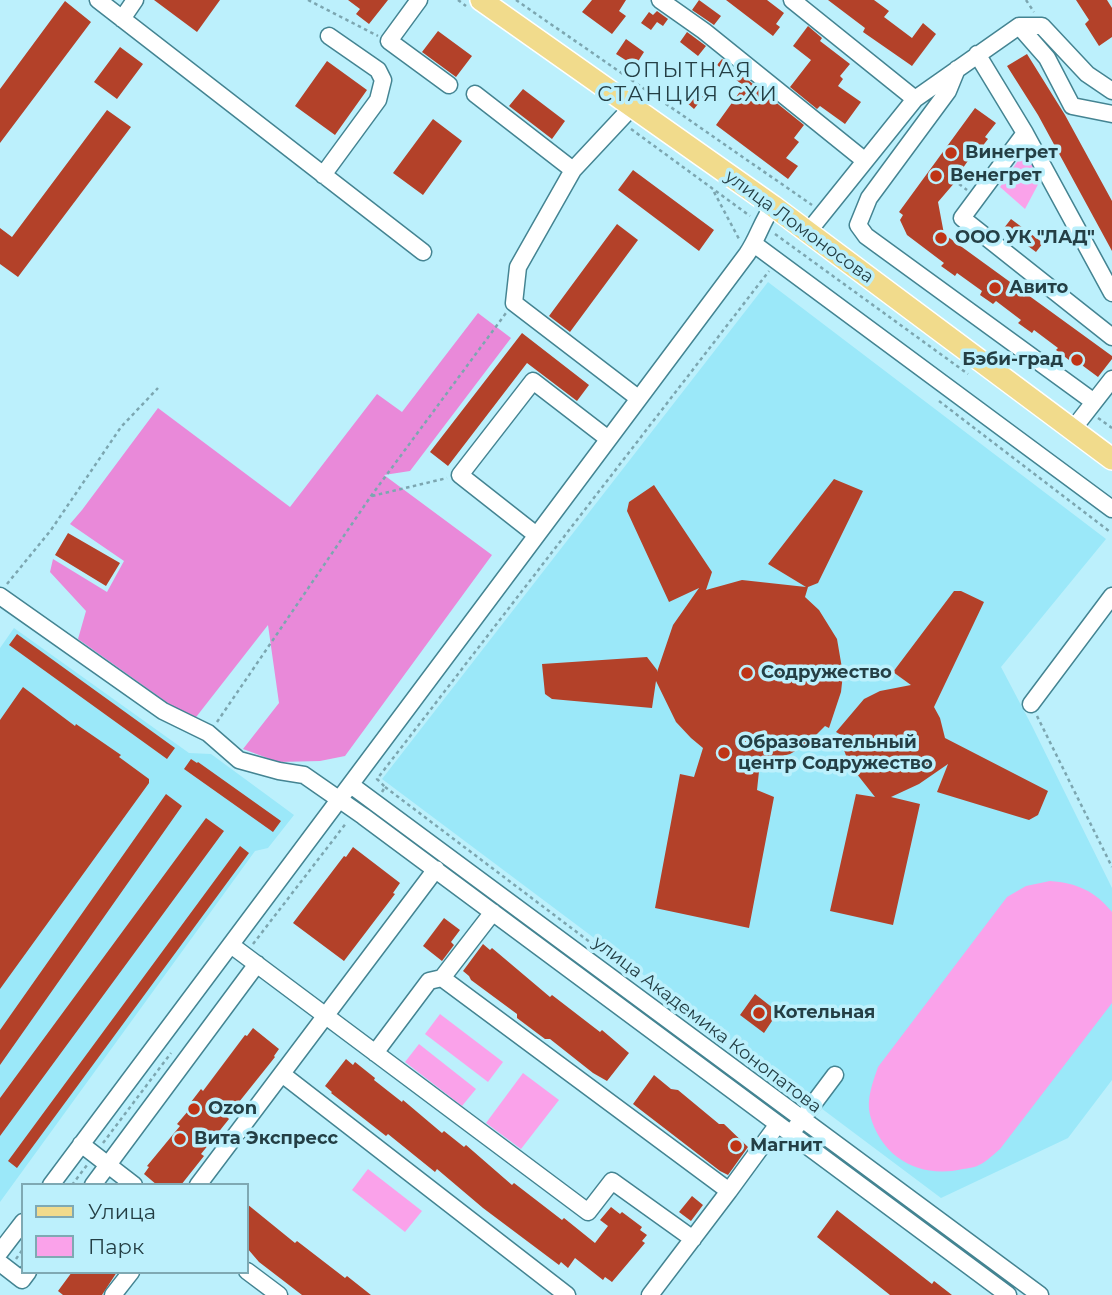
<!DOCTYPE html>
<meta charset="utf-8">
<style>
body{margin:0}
#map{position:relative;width:1112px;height:1295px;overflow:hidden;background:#bcf0fc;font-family:Montserrat,sans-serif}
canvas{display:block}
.legend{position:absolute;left:21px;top:1183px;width:228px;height:91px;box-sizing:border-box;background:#bcf0fc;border:2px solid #7fa9b3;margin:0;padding:9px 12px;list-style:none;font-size:21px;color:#243f45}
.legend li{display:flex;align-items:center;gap:14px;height:35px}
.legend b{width:35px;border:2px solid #7fa9b3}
</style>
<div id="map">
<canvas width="1112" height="1295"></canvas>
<ul class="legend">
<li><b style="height:9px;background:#f1db8c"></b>Улица</li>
<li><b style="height:19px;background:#faa2ea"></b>Парк</li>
</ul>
</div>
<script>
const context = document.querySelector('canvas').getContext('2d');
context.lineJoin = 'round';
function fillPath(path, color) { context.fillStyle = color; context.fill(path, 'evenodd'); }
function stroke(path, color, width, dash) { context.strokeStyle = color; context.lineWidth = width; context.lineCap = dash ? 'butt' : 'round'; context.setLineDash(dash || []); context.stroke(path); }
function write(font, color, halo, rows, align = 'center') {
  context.font = font + ' Montserrat,sans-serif'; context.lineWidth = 7; context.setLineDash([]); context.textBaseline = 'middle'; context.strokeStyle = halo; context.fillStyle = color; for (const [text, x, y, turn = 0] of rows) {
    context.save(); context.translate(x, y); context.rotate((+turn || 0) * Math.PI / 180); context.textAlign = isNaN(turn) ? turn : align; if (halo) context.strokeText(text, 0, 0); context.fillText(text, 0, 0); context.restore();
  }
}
const built = new Path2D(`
 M768 282 1106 539 1001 667 1032 726 1112 888V1080L1068 1138 941 1198 382 779Z
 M14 628 189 753 211 754 294 815 268 848 255 851 0 1202V648Z`);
const green = new Path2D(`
 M1026 149 1042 177 1025 209 1000 187Z
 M1050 881C1077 883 1095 891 1112 912V1003L1000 1149C994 1154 986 1162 979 1165 974 1168 968 1168 963 1169 921 1179 882 1159 870 1115 866 1099 873 1082 878 1067L1007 897 1026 886Z
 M440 1014 503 1062 488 1082 425 1034Z
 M419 1044 476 1089 462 1106 405 1062Z
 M523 1073 559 1100 521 1149 486 1123Z
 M368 1169 422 1211 405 1232 352 1190Z`);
const forest = new Path2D(`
 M478 313 511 338 410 471 384 475 492 555 345 756 320 761 278 762 243 749 279 703 268 625 193 721 78 639 86 611 50 572 53 559 107 592 124 561 70 524 82 510 158 408 290 507 377 394 402 412Z`);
const building = new Path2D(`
 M154 0H220L197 32Z
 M348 0H388L369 24 356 14 360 9Z
 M592 0H626L619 11 626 16 612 34 582 12Z
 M699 0 721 16 714 25 692 10Z
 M726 0H767L784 13 776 24 780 27 773 36Z
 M828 0H874L889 11 884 17 912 38 923 23 936 34 912 66 863 32 865 28Z
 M1076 0H1107L1112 8V37L1099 46 1085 24 1089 20Z
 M65 1 91 22 0 143V89Z
 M657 11 668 19 663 26 657 22 651 30 641 23 649 12 653 15Z
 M808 26 822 38 820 41 850 64 840 76 843 79 838 86 861 102 845 124 820 106 817 109 790 87 811 60 793 46Z
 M438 31 472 56 456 77 422 52Z
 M687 32 706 46 698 56 680 42Z
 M626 39 644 52 635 66 616 54Z
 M120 47 143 64 117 99 94 82Z
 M1027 54 1065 115 1112 201V251L1038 115 1007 66Z
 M722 59 804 125 794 138 799 142 786 158 798 166 788 179 716 125 744 86 717 65Z
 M327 61 367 90 335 135 295 106Z
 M697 88 706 94 694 109 686 102Z
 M523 89 565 121 552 139 509 106Z
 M975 108 996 123 985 137 988 139 978 152 975 151 960 172 962 174 938 202 944 234 1112 356V359L1098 377 1071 357 1069 360 1056 350 1058 348 1034 330 1032 333 1018 323 1021 320 996 301 993 304 980 295 982 291 957 273 955 276 941 266 944 263 907 235 900 220 903 215 899 212Z
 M107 110 131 127 18 277 0 264V228L12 237Z
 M433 119 462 141 423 195 393 173Z
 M633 170 714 230 699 251 618 190Z
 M1011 219 1043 243 1036 252 1004 228Z
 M617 224 638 240 570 332 549 316Z
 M522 333 589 385 577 401 527 363 448 466 430 452Z
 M834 479 863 491 818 583 808 587 805 597 819 610 837 639 843 674 841 692 829 728 825 726 806 745 790 754 760 762 757 790 774 797 749 928 655 908 680 774 694 777 703 748 691 738 676 722 656 681 652 708 552 699 545 694 542 664 647 657 657 670V672L673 625 699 588 669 602 627 511 629 502 654 485 712 572 706 590 742 580 806 587 768 564Z
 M68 533 120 563 106 586 55 555Z
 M954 591H961L984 602 934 707 940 718 945 738 1048 791 1038 815 1029 820 937 792 948 764 919 784 891 797 920 804 893 925 830 911 856 794 875 797 849 764 844 750 843 736 836 732 864 699 880 691 911 685 893 672Z
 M17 634 175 748 167 759 9 645Z
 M23 687 75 726 76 724 121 755 119 757 149 779V783L0 989V720Z
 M191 759 197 763 198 762 281 821 273 832 184 769Z
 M166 794 182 806 0 1065V1030Z
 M206 818 224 831 0 1136V1098Z
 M240 846 249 853 17 1168 8 1161Z
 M353 847 400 883 393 893 395 894 344 961 293 923 344 856 346 857Z
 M444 918 460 930 451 942 454 945 442 961 423 946Z
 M483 944 490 950 492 948 550 997 552 995 600 1032 602 1030 629 1053 607 1081 593 1073 550 1039H545L517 1018V1014L471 980 469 976 463 971Z
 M755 994 778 1012 764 1033 740 1015Z
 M253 1028 279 1049 274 1056 275 1057 227 1117 229 1119 201 1154 204 1156 181 1185H157L144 1174 149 1167 147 1166 180 1126 177 1124 194 1104 191 1102 201 1089 203 1091 245 1035 247 1036Z
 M346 1059 353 1065 355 1062 375 1078 374 1080 402 1102 403 1100 442 1133 444 1131 464 1147 466 1145 512 1185 514 1183 562 1220 564 1218 595 1243 608 1226 600 1220 611 1207 620 1214 622 1212 642 1227 640 1230 647 1235 642 1241 645 1243 612 1282 605 1277 603 1280 575 1258 568 1268 561 1262 559 1265 483 1208 437 1169 435 1172 388 1134 386 1136 331 1093 332 1092 325 1086Z
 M654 1075 671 1089 678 1090 719 1124H724L748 1147 728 1175 720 1171 633 1104Z
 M692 1196 703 1205 691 1221 679 1212Z
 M247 1204 295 1243 297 1241 345 1278 347 1276 371 1295H302L259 1262 247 1248Z
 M837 1210 932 1284 934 1281 952 1295H890L817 1237Z
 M72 1272H117L102 1295H63L58 1291Z`);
const path = new Path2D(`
 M308 0 378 36
 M458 0 466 6
 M516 0 812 205
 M1026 0 1034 12
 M631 129 750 216
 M984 148 993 155
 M959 184 967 190
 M714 192 739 239
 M775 234 968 374
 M939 401 1109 531H1112
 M1098 418 1112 428
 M372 496 447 478
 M7 584 51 530 121 427 158 388
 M1037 716 1112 867
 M217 722 371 496 506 313
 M385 787 611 958
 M382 792 385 787 377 779 769 271
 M253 944 347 822
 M103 1143 171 1053
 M72 1185 87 1165
 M16 1259 23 1249`);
const minor = new Path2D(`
 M98 0 423 252
 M419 0 389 41 449 85
 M660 0 704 31 864 160
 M792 0 915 99
 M122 19 135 0
 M1019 26 1047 58 1072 106 1112 114
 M977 54 1025 133 1112 293
 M957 69 948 91 869 198 858 225 866 236 1094 402
 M475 94 573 170
 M631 108 573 170 518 267 514 303 638 398
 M1025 133 962 218 1112 337
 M323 175 378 100 383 80 378 70 329 36
 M808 232 915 99 1019 26H1042L1087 74 1112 91
 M754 244 1112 509
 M1073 429 1112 379
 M535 534 460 475 533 381 607 438
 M0 596 163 711 208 733 239 760 279 771 304 775 363 816 1008 1295
 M1031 704 1112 596
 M351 785 1040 1295
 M231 945 588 1212 612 1181 693 1239
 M442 978 729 1191 778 1124
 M375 1053 429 981 442 978 493 912
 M282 1074 567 1295
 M796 1127 835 1075
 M81 1144 134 1185
 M51 1185 747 254C758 238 761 223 773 206
 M93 1185 257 964
 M198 1185 436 869
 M0 1252 23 1222
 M0 1263 22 1280 28 1272
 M247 1271 279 1295
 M113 1295 131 1272
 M650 1295 729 1191`);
const major = new Path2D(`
 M481 0 773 206 1112 459`);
const markers = [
 [951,153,7,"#bf3416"],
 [936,176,7,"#bf3416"],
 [941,238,7,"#bf3416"],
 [995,288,7,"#bf3416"],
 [1077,360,7,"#bf3416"],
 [747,673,7,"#bf3416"],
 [724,753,7,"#bf3416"],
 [759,1013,7,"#bf3416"],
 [194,1109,7,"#bf3416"],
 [180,1139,7,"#bf3416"],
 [736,1146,7,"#bf3416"]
];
const poiNames = [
 ["Винегрет",965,153],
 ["Венегрет",950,176],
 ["ООО УК \"ЛАД\"",955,238],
 ["Авито",1009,288],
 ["Бэби-град",1063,360,"right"],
 ["Содружество",761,673],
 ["Образовательный",738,743],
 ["центр Содружество",738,764],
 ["Котельная",773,1013],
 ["Ozon",208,1109],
 ["Вита Экспресс",194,1139],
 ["Магнит",750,1146]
];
const streetNames = [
 ["улица Ломоносова",799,227,36],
 ["улица Академика Конопатова",707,1025,37]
];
const quarterNames = [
 ["ОПЫТНАЯ",688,71],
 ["СТАНЦИЯ СХИ",688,95]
];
fillPath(built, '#9be8f9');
fillPath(green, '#faa2ea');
fillPath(forest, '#e989d9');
fillPath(building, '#b34129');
stroke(minor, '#448492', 19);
stroke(major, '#fff', 24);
stroke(path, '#7ca6b0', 2.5, [3.5, 3.5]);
stroke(minor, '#fff', 16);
stroke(major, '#f1db8c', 21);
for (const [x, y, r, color] of markers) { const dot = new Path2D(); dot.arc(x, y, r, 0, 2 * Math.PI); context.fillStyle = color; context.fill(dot); stroke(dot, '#bcf0fc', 2.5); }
write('bold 18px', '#243f45', '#bcf0fc', poiNames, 'left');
write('18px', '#243f45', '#bcf0fc', streetNames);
context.letterSpacing = '2px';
write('21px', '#243f45', '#bcf0fc', quarterNames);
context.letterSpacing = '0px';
</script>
